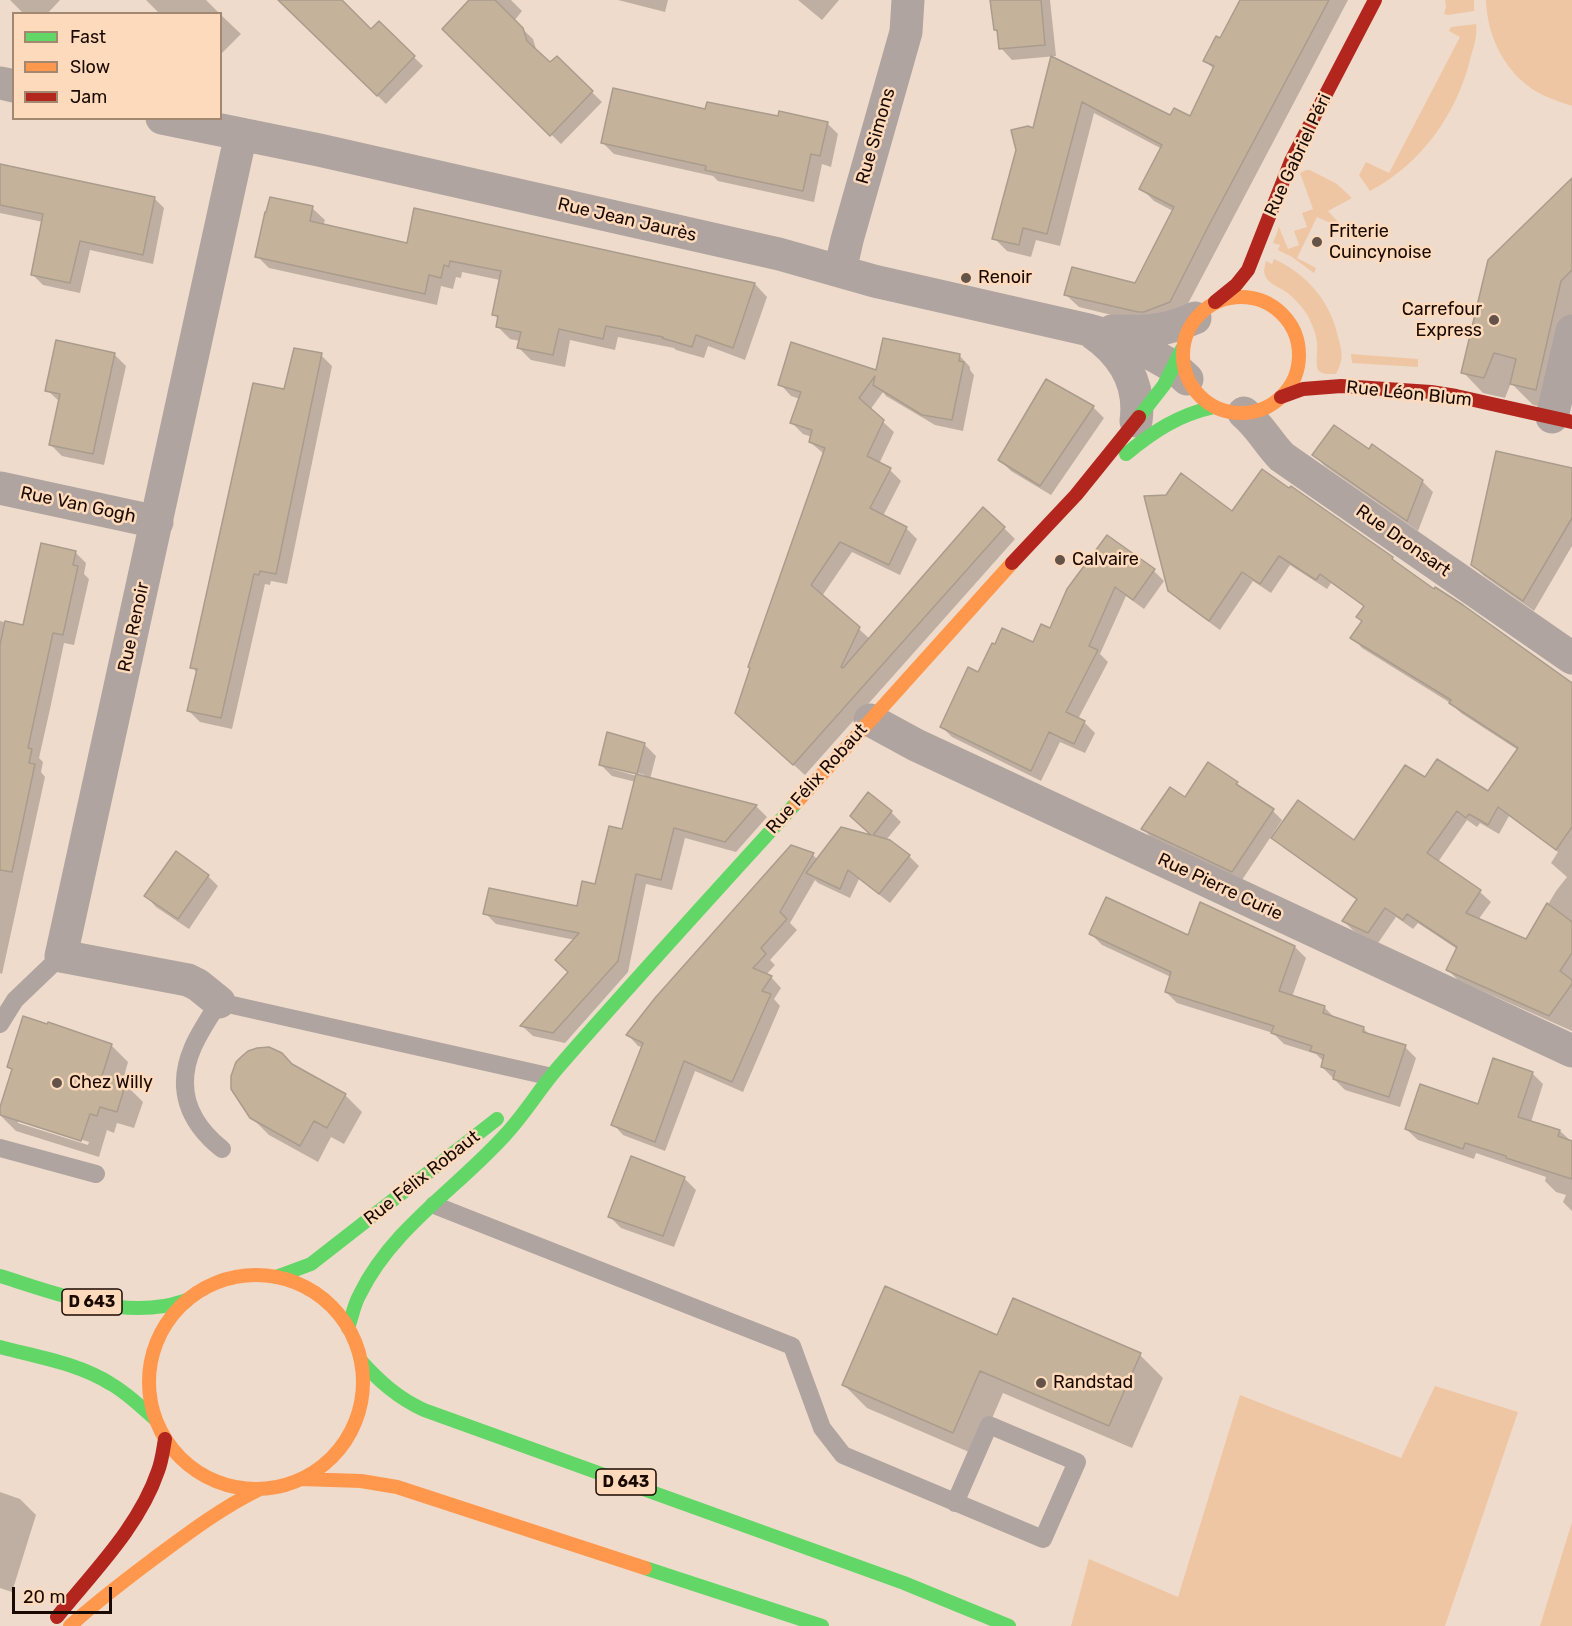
<!DOCTYPE html>
<meta charset="utf-8">
<style>
body{margin:0}
#map{position:relative;width:1572px;height:1626px;overflow:hidden;background:#efdbcb;font-family:Rubik,sans-serif}
canvas{display:block}
.legend{position:absolute;left:12px;top:12px;width:210px;height:108px;box-sizing:border-box;background:#fedabc;border:2px solid #a28771;margin:0;padding:8px 10px;list-style:none;font-size:18px;color:#190a01}
.legend li{display:flex;align-items:center;gap:12px;height:30px}
.legend b{width:30px;border:2px solid #a28771}
.scale{position:absolute;left:12px;top:1587px;width:100px;height:27px;box-sizing:border-box;border:3px solid #190a01;border-top:0;padding-left:8px;font-size:18px;line-height:21px;white-space:nowrap;color:#190a01;-webkit-text-stroke:4px #fedabc;paint-order:stroke}
</style>
<div id="map">
<canvas width="1572" height="1626"></canvas>
<ul class="legend">
<li><b style="height:8px;background:#63d668"></b>Fast</li>
<li><b style="height:8px;background:#ff974d"></b>Slow</li>
<li><b style="height:8px;background:#b3261e"></b>Jam</li>
</ul>
<div class="scale">20 m</div>
</div>
<script>
const context = document.querySelector('canvas').getContext('2d');
context.lineJoin = 'round';
function fillPath(path, color) { context.fillStyle = color; context.fill(path, 'evenodd'); }
function stroke(path, color, width, dash) { context.strokeStyle = color; context.lineWidth = width; context.lineCap = dash ? 'butt' : 'round'; context.setLineDash(dash || []); context.stroke(path); }
function write(font, color, halo, rows, align = 'center') {
  context.font = font + ' Rubik,sans-serif'; context.lineWidth = 5; context.setLineDash([]); context.textBaseline = 'middle'; context.strokeStyle = halo; context.fillStyle = color; for (const [text, x, y, turn = 0] of rows) {
    context.save(); context.translate(x, y); context.rotate((+turn || 0) * Math.PI / 180); context.textAlign = isNaN(turn) ? turn : align; if (halo) context.strokeText(text, 0, 0); context.fillText(text, 0, 0); context.restore();
  }
}
const green = new Path2D(`
 M1445 0H1474V11L1448 15 1444 14 1446 7Z
 M1486 0H1572V106C1560 102 1548 98 1537 92 1505 73 1487 36 1486 0Z
 M1476 24C1478 36 1473 48 1470 60 1456 115 1421 164 1370 191L1359 175 1366 162 1389 173 1460 37 1449 31 1451 27Z
 M1306 170H1310L1337 184 1352 198 1328 211 1340 224 1337 226 1317 217 1297 258 1316 268 1314 273 1292 257 1278 250 1280 245 1273 243 1279 227 1288 249 1299 245 1294 231 1307 227 1302 213 1313 209 1300 173Z
 M1274 259C1307 274 1331 302 1338 337 1340 344 1343 354 1341 361 1340 365 1338 370 1336 374 1330 374 1322 375 1318 370 1315 365 1318 349 1317 342 1316 334 1312 324 1308 316 1303 308 1297 301 1290 295 1283 288 1268 285 1265 275 1263 271 1265 266 1266 261L1272 264Z
 M1351 354 1418 359V367L1352 363Z
 M1435 1386 1518 1412 1445 1626H1071L1089 1559 1178 1597 1240 1395 1401 1458Z
 M1572 1522V1626H1540Z`);
const shadow = new Path2D(`
 M10 0H60L47 14H24Z
 M146 0H206L220 14H160Z
 M280 0H340L371 31 379 23 423 66 386 104Z
 M471 0H511L522 11 514 21 533 39 537 52 550 64 557 58 602 102 561 144 444 29Z
 M618 0H668L665 12Z
 M798 0H839L822 20Z
 M992 0H1050L1056 56 1012 60 1001 48 999 34 995 30Z
 M1242 0H1348L1182 315 1152 325 1079 307 1066 295 1136 285 1173 211 1154 201 1141 188 1162 149 1094 113 1060 246 1036 240 1031 257 1007 251 994 238 1034 130 1052 58 1171 117 1190 118 1214 69 1205 61 1220 40Z
 M220 14 241 34 220 55Z
 M706 111 827 123 838 134 831 167 822 164 814 202 718 181 713 176 614 154 603 143Z
 M0 165 154 198 164 208 153 264 90 250 80 293 43 285 32 274 43 222 0 213Z
 M1572 197V343L1557 410 1533 405 1511 383 1505 398 1483 393 1463 372Z
 M312 208 325 220 323 226 408 244 415 210 755 284 767 297 745 360 708 346 704 358 676 350 674 348 618 337 615 350 570 340 565 367 531 360 519 348 520 341 510 339 498 327 499 320 494 314 500 280 462 272 461 278 456 277 453 289 441 286 437 305 269 268 257 256Z
 M114 354 126 366 104 465 62 456 50 444 60 402 47 390Z
 M321 355 332 366 287 584 271 581 270 585 265 584 232 729 200 722 189 711 197 673 192 667 285 391Z
 M959 355 970 367V370L974 375 963 431 935 425 886 396 883 392 870 410 894 432 879 464 890 470 901 481 883 516 906 528 917 539 900 575 852 552 822 596 870 639 1004 528 1015 539 805 775 748 724 824 454 810 442 812 437 803 434 792 423 800 399 791 396 780 384 877 372Z
 M1093 407 1104 418 1051 495 1011 471 1000 460Z
 M1369 451 1422 481 1433 492 1418 531 1325 466 1314 455Z
 M1572 469V546L1534 611 1484 576 1473 565Z
 M1232 513 1392 558 1402 568 1572 684V1031L1458 980 1448 970 1457 949 1418 923 1413 929 1396 917 1378 943 1354 931 1343 921 1358 901 1284 848 1273 837 1354 842 1425 779 1488 793 1518 750 1461 713 1452 704 1362 648 1352 637 1363 621 1365 607 1331 583 1327 589 1290 565 1271 593 1253 581 1220 630 1180 601 1169 590ZM1509 816 1558 852 1551 863 1567 877 1556 891 1526 941 1478 920 1491 902 1480 892 1438 862 1467 820 1477 827 1480 823 1499 834Z
 M75 552 86 563 84 574 89 579 74 645 64 643 50 709 39 758 43 762 41 772 45 777 2 974 0 973V621L24 627Z
 M1154 571 1164 581 1144 609 1126 596 1100 654 1108 662 1078 719 1084 722 1095 733 1085 753 1060 742 1041 781 952 737 942 727 979 675 1034 644 1051 630 1069 590Z
 M645 745 656 756 650 779 757 807 767 817 736 852 685 838 672 890 646 884 628 972 565 1043 533 1036 522 1026 570 972 575 940 496 924 485 913 578 907 596 886 623 831 636 782 612 776 600 764ZM612 766 645 775 644 778 612 769Z
 M1209 764 1273 811 1282 820 1242 880 1152 838 1143 829 1185 799Z
 M891 812 901 822 886 840 909 856 919 866 890 903 859 879 850 898 818 883 815 880 790 923 797 930 770 960 775 965 766 975 771 977 781 988 774 999 780 1006 743 1092 695 1071 665 1151 623 1135 613 1124 642 1047 638 1046 628 1035 792 846 813 855 818 860 875 837 862 826Z
 M208 876 218 886 189 929 156 907 146 896Z
 M1091 934 1189 938 1295 947 1306 958 1292 997 1324 1007 1336 1019 1363 1028 1372 1037 1405 1047 1416 1058 1400 1107 1345 1090 1322 1067 1324 1062 1316 1054 1284 1044 1273 1033 1177 1003 1166 992 1171 977 1102 945Z
 M111 1045 128 1062 122 1084 126 1085 143 1102 134 1128 117 1123 114 1133 107 1130 99 1157 16 1131 0 1115V1112ZM18 1119 89 1142 88 1145 18 1123Z
 M1532 1073 1543 1084 1531 1122 1560 1131 1572 1142V1211L1563 1202 1566 1195 1556 1192 1545 1181 1546 1177 1476 1153 1474 1159 1418 1140 1406 1129 1479 1106Z
 M345 1095 362 1112 344 1144 331 1137 318 1162 269 1135 251 1117Z
 M684 1178 696 1190 674 1247 621 1228 610 1217Z
 M998 1337 1140 1355 1163 1378 1132 1448 1003 1393 976 1455 867 1408 844 1385Z
 M0 1492 20 1499 36 1515 12 1592 0 1588Z`);
const building = new Path2D(`
 M278 0H342L371 29 379 21 415 56 377 96Z
 M469 0H495L523 28 527 41 550 62 557 56 593 91 550 136 442 29Z
 M990 0H1041L1045 45 999 49 997 30H994Z
 M1240 0H1329L1209 225 1170 302 1144 312H1138L1064 295 1072 267 1135 283 1174 207 1139 189 1162 145 1082 102 1047 234 1023 228 1019 245 992 239 1016 150 1011 130 1028 126 1033 128 1051 56 1170 115 1174 108 1190 116 1214 66 1203 61 1216 36 1220 38Z
 M613 88 705 109 707 102 778 116 779 111 828 122 820 156 811 154 803 191 705 170 706 166 601 143Z
 M0 164 155 197 143 255 80 241 70 283 31 275 43 214 0 205Z
 M1572 178V270L1561 281 1536 390 1510 384 1516 359 1494 353 1484 378 1461 373 1488 260Z
 M270 197 313 206 310 221 407 243 414 208 755 283 733 348 696 335 692 347 662 338 663 337 606 326 603 339 559 329 553 355 517 348 521 332 496 327 498 316 492 315 501 271 450 261 449 267 444 265 441 278 429 275 425 294 255 257 265 212H266Z
 M883 338 960 354 959 361 964 362 952 420 922 415 873 385 875 376 859 398 884 420 867 456 891 468 870 508 907 527 889 565 840 542 811 585 860 627 841 667 843 668 983 507 1005 527 793 765 735 713 750 668 748 667 825 448 809 442 812 430 790 423 801 392 778 385 791 342 876 370Z
 M56 340 115 353 93 454 49 445 60 394 45 391Z
 M294 348 322 353 276 574 260 571 259 575 254 574 221 718 187 711 197 669 190 668 253 383 284 389Z
 M1046 379 1094 406 1040 486 998 460Z
 M1334 425 1369 449 1372 444 1423 480 1407 521 1312 455Z
 M1496 451 1572 468V518L1523 601 1471 565Z
 M1262 469 1289 488 1291 486 1393 557 1392 559 1434 589 1435 587 1463 605 1572 683V827L1556 850 1498 807 1488 825 1469 814 1466 818 1457 811 1427 853 1481 890 1466 913 1526 939 1547 903 1572 922V953L1560 971 1572 980V984L1549 1016 1446 970 1457 947 1407 914 1403 920 1385 908 1368 933 1342 921 1357 899 1271 838 1298 800 1354 840 1405 765 1425 777 1437 759 1488 791 1518 748 1449 703 1451 700 1350 638 1362 621 1356 617 1364 606 1320 574 1316 580 1279 556 1260 584 1242 572 1209 621 1168 591 1144 496 1166 495 1181 473 1232 511Z
 M1107 535 1155 569 1133 600 1115 587 1089 646 1098 650 1066 712 1085 721 1074 744 1049 732 1031 771 940 727 968 667 978 672 992 643 995 644 1002 628 1033 642 1041 624 1050 628 1067 589Z
 M41 543 76 551 73 565 78 566 63 635 53 633 39 697 28 748 32 749 29 763 35 764 12 872 0 870V645L5 621 23 625Z
 M607 732 645 743 637 774 599 765Z
 M1208 762 1238 782 1236 784 1274 809 1232 872 1141 829 1170 787 1185 797Z
 M636 774 757 805 725 842 674 828 661 880 636 874 618 961 553 1033 520 1026 568 972 555 960 579 933 483 914 489 888 577 906 582 881 595 884 609 826 622 829Z
 M868 792 892 811 873 835 890 840 910 855 879 894 848 870 840 889 806 873 841 827 871 835 850 816Z
 M791 845 814 853 780 912 787 919 761 948 766 954 753 968 772 976 762 991 771 994 732 1082 684 1061 655 1142 611 1125 643 1043 626 1035 655 998Z
 M176 851 209 875 178 919 144 896Z
 M1106 897 1188 935 1200 902 1295 946 1279 991 1325 1006 1323 1013 1364 1027 1363 1032 1406 1045 1389 1097 1333 1079 1335 1071 1321 1067 1324 1055 1310 1051 1312 1046 1271 1033 1274 1026 1165 992 1171 972 1089 934Z
 M23 1016 47 1024 48 1022 112 1044 102 1076 126 1083 117 1112 100 1107 97 1116 90 1114 81 1141 0 1115V1107L12 1069 7 1067Z
 M269 1047 282 1053 292 1064 346 1094 327 1128 314 1121 300 1146 250 1118 231 1089V1076L236 1062 241 1057 248 1051 257 1048Z
 M1493 1058 1533 1072 1518 1117 1560 1130 1558 1136 1572 1141V1179L1506 1158V1156L1465 1143 1463 1149 1405 1129 1420 1084 1478 1104Z
 M631 1156 685 1177 663 1236 608 1217Z
 M885 1286 997 1335 1013 1298 1141 1353 1109 1426 980 1371 953 1433 842 1385Z`);
const lane = new Path2D(`
 M0 1024 15 1000 61 956
 M0 1148 96 1174
 M222 1149C188 1122 175 1088 193 1047 200 1031 210 1017 219 1002L548 1076
 M434 1205 792 1346 822 1428 843 1455 1043 1539 1077 1462 989 1425 955 1503`);
const street = new Path2D(`
 M0 83 14 86
 M162 118 319 150 779 254 874 281 1089 330 1127 341 1137 346 1174 367 1187 379
 M840 271 847 240 906 32 908 0
 M1112 331C1147 332 1163 332 1195 318
 M1093 333C1123 354 1141 384 1136 421
 M1244 413C1260 426 1268 443 1282 457L1572 658
 M1552 417 1572 331
 M0 488 157 522
 M870 720 916 745 1572 1051
 M219 1002 198 985 188 980 61 956 241 134`);
const fast = new Path2D(`
 M1139 417 1164 385 1182 349
 M1126 454C1154 431 1178 415 1214 407
 M0 1276C52 1292 109 1315 164 1306 172 1305 180 1302 187 1300
 M276 1277 311 1264 497 1119
 M348 1328C352 1317 354 1304 360 1294 392 1228 459 1187 506 1134 527 1111 542 1085 562 1063 639 975 718 889 796 803
 M0 1347C37 1357 78 1363 111 1384 127 1393 141 1407 155 1419
 M361 1361C380 1382 398 1398 424 1410L904 1583 1009 1626
 M645 1568 822 1626`);
const slow = new Path2D(`
 M1183 355a58 58 0 1 1 116 0a58 58 0 1 1-116 0Z
 M796 803 1012 563
 M149 1382a107 107 0 1 1 214 0a107 107 0 1 1-214 0Z
 M301 1479 361 1481 397 1487 645 1568
 M70 1626C96 1602 124 1581 152 1560 187 1534 221 1508 260 1489`);
const jam = new Path2D(`
 M1215 302 1236 285 1248 270 1291 161 1375 0
 M1281 397 1303 389 1341 386 1431 392 1456 396 1572 422
 M1012 563 1076 495 1139 417
 M57 1617C93 1572 139 1527 158 1471 162 1461 163 1450 165 1439`);
const markers = [
 [1317,242,6,"#645348"],
 [966,278,6,"#645348"],
 [1494,320,6,"#645348"],
 [1060,560,6,"#645348"],
 [57,1083,6,"#645348"],
 [1041,1383,6,"#645348"]
];
const shields = [
 [92,1302,60],
 [626,1482,60]
];
const shieldNames = [
 ["D 643",92,1302],
 ["D 643",626,1482]
];
const streetNames = [
 ["Rue Simons",876,136,-74],
 ["Rue Gabriel Péri",1298,155,-65],
 ["Rue Jean Jaurès",627,220,13],
 ["Rue Léon Blum",1409,394,6],
 ["Rue Van Gogh",78,505,12],
 ["Rue Dronsart",1403,541,35],
 ["Rue Renoir",134,627,-78],
 ["Rue Félix Robaut",817,779,-48],
 ["Rue Pierre Curie",1220,887,25],
 ["Rue Félix Robaut",422,1178,-38]
];
const poiNames = [
 ["Friterie",1329,232],
 ["Cuincynoise",1329,253],
 ["Renoir",978,278],
 ["Carrefour",1482,310,"right"],
 ["Express",1482,331,"right"],
 ["Calvaire",1072,560],
 ["Chez Willy",69,1083],
 ["Randstad",1053,1383]
];
fillPath(green, '#efc6a4');
fillPath(shadow, '#0003');
fillPath(building, '#c4b29b');
stroke(building, '#aa9c8c', 1.5);
stroke(lane, '#afa4a0', 18);
stroke(street, '#afa4a0', 33);
stroke(fast, '#63d668', 14);
stroke(slow, '#ff974d', 14);
stroke(jam, '#b3261e', 14);
for (const [x, y, r, color] of markers) { const dot = new Path2D(); dot.arc(x, y, r, 0, 2 * Math.PI); context.fillStyle = color; context.fill(dot); stroke(dot, '#fedabc', 2); }
for (const [x, y, w] of shields) { const box = new Path2D(); box.roundRect(x - w / 2, y - 13, w, 26, 4.5); context.fillStyle = '#fedabc'; context.fill(box); stroke(box, '#190a01', 1.5); }
write('bold 16px', '#190a01', null, shieldNames);
write('18px', '#190a01', '#fedabc', streetNames);
write('18px', '#190a01', '#fedabc', poiNames, 'left');
</script>
